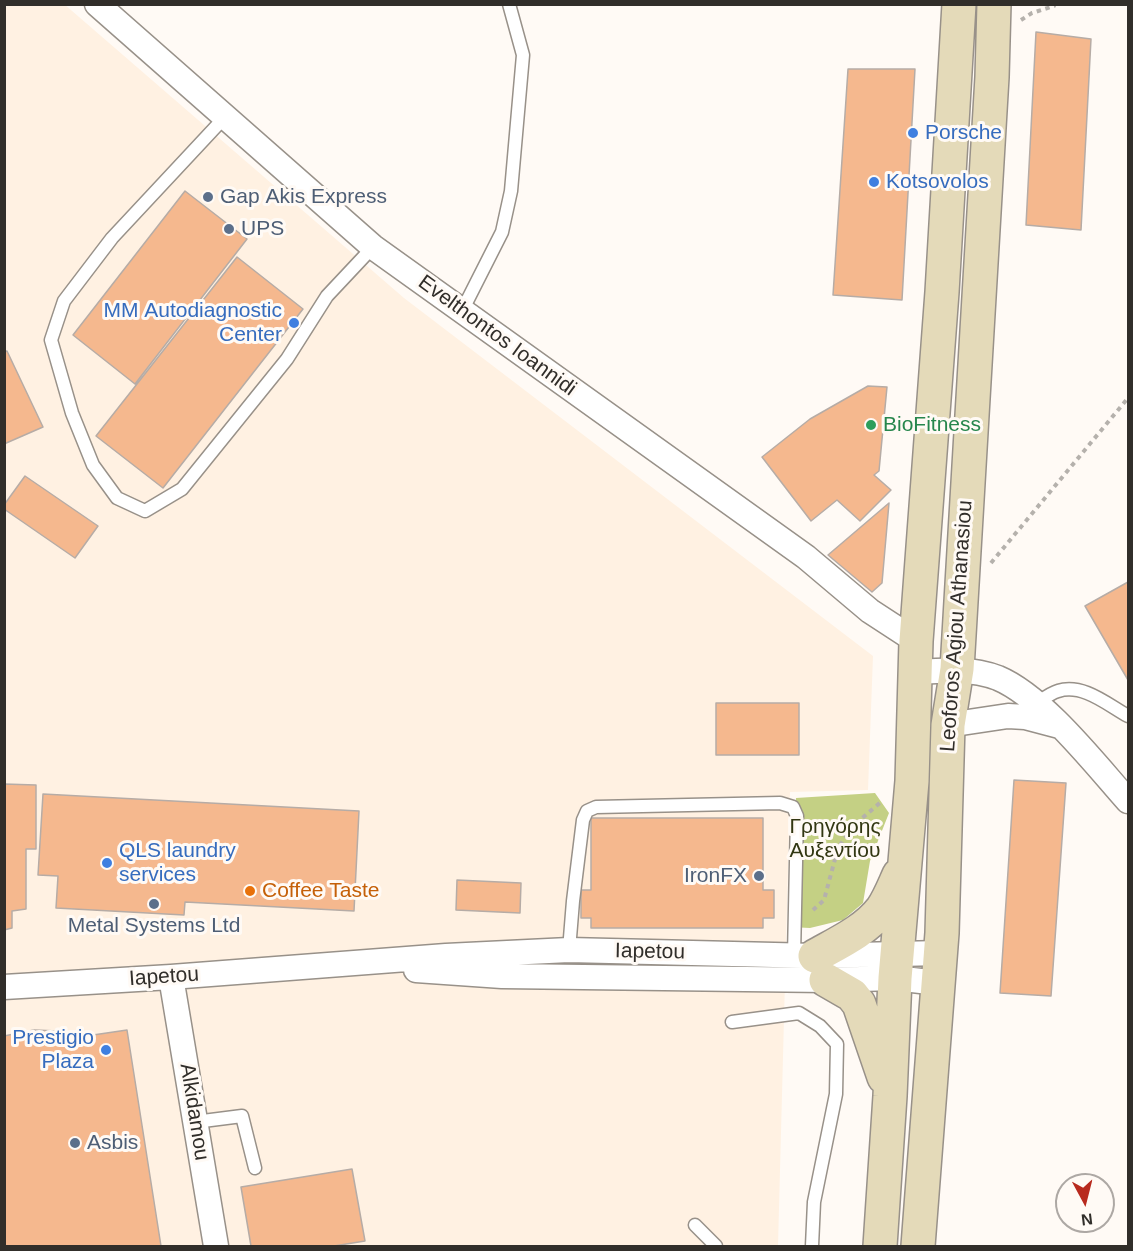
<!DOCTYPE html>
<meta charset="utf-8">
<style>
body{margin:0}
#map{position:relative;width:1133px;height:1251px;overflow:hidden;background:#fffaf5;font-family:Arial,sans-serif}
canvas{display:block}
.frame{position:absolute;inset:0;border:6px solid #312e2a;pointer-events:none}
.north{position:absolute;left:1055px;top:1173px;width:60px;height:60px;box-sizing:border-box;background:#fffaf5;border:2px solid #ada8a4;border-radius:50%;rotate:173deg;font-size:16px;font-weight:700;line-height:24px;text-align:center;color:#312e2a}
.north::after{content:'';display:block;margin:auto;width:21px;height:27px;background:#b82a1e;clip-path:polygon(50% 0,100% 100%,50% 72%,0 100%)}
</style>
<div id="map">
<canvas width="1133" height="1251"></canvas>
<div class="frame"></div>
<div class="north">N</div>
</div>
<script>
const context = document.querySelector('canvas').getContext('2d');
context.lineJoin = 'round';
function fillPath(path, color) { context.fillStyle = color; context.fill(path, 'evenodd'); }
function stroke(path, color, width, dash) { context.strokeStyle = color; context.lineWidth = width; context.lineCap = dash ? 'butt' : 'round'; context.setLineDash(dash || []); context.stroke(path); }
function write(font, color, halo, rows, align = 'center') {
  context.font = font + ' Arial,sans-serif'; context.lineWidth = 6; context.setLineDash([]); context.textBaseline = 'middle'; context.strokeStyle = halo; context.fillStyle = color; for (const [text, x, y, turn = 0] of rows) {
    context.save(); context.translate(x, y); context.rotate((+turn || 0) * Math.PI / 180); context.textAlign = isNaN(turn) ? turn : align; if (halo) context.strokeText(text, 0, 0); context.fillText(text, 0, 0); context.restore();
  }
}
const built = new Path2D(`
 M64 4 404 298 873 656 868 790 790 792 778 1246H5L4 5Z`);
const green = new Path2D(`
 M875 793 889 813 870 861 863 903 843 920 810 928 790 927 796 798Z`);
const building = new Path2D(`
 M1036 32 1091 39 1081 230 1026 225Z
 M848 69H915L902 300 833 295Z
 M185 191 247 239 135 384 73 335Z
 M237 257 303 309 163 488 96 436Z
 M7 351 43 427 4 444V352Z
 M868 386 887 387 879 471 874 475 891 490 860 521 837 500 811 521 762 457 810 419Z
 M25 476 98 526 75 558 4 509V505Z
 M889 503 882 583 872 592 828 555Z
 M1128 582V680L1085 606Z
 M716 703H799V755H716Z
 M1014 780 1066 783 1051 996 1000 993Z
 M4 784 36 785V849H26V909L12 911V928L4 930Z
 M43 794 359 811 354 911 185 902 184 915 56 908 58 876 38 875Z
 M591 818H763V890H774V918H763V928H591V918H581V890H591Z
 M457 880 521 883 520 913 456 910Z
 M34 1030 58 1031 59 1040 127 1030 161 1246H4V1036Z
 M352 1169 365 1241 334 1246H251L241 1187Z`);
const path = new Path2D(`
 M1021 20 1032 13 1054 6V4
 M991 563 1128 398
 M813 910 824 900 838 848 853 826 882 801`);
const lane = new Path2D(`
 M224 118 112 238 64 301 51 340 72 413 93 465 117 498 145 511 182 489 287 359 327 296 373 247
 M462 311 502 232 511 191 523 55 509 4
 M1037 703C1043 699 1051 693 1058 691 1083 683 1108 705 1128 716
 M569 950 573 901 583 820 587 811 596 807 780 803 793 807 797 816 794 955
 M732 1022 799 1013 820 1026 837 1044 836 1094 814 1202 812 1246
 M195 1122 242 1116 255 1168
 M695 1225 716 1246`);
const street = new Path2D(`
 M97 4 373 247 806 557 870 611 916 641
 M916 672C944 670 972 668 998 678 1043 697 1095 764 1128 801
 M948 725 1008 716 1025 717 1059 726
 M416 970 502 976 826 980 895 978 938 983
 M171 977 216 1246
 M4 987 171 977 446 956 569 950 815 956 940 953`);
const secondary = new Path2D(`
 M815 956C838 943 865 931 882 909 889 899 894 886 899 875
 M826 980 852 995 859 1004 884 1077
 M880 1246 890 1096 895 978 912 781 916 641 942 292 959 4
 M918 1246 942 933 948 725 957 669 992 77 994 4`);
const markers = [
 [913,133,6,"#3f7fe0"],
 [874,182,6,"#3f7fe0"],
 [208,197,6,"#5c6f8a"],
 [229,229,6,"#5c6f8a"],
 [294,323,6,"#3f7fe0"],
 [871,425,6,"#2e9e5b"],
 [107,863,6,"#3f7fe0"],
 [759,876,6,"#5c6f8a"],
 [250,891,6,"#e8710a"],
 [154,904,6,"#5c6f8a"],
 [106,1050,6,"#3f7fe0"],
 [75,1143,6,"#5c6f8a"]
];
const shopNames = [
 ["Porsche",925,133],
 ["Kotsovolos",886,182],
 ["MM Autodiagnostic",282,311,"right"],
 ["Center",282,335,"right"],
 ["QLS laundry",119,851],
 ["services",119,875],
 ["Prestigio",94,1038,"right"],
 ["Plaza",94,1062,"right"]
];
const serviceNames = [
 ["Gap Akis Express",220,197],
 ["UPS",241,229],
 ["IronFX",747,876,"right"],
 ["Metal Systems Ltd",154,926,"center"],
 ["Asbis",87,1143]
];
const streetNames = [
 ["Evelthontos Ioannidi",497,336,36],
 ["Leoforos Agiou Athanasiou",957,626,-86],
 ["Iapetou",650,952,1],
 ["Iapetou",164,977,-4],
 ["Alkidamou",194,1112,81]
];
const leisureNames = [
 ["BioFitness",883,425]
];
const parkNames = [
 ["Γρηγόρης",835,827],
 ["Αυξεντίου",835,851]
];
const foodNames = [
 ["Coffee Taste",262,891]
];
fillPath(built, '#fff1e2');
fillPath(green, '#c4d084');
fillPath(building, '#f5b88e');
stroke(building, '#b6aca6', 1.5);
stroke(lane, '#989189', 15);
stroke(street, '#989189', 27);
stroke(secondary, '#989189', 36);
stroke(path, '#b5b1ac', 4, [4.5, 4.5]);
stroke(lane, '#fff', 12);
stroke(street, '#fff', 24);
stroke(secondary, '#e4dab9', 33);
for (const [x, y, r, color] of markers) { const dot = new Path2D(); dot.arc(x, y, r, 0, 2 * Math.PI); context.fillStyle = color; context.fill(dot); stroke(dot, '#fffaf5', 2); }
write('21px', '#366cbe', '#fffaf5', shopNames, 'left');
write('21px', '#4e5e75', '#fffaf5', serviceNames, 'left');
write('21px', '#312e2a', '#fffaf5', streetNames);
write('21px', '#27864d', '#fffaf5', leisureNames, 'left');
write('21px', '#323712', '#fffaf5', parkNames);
write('21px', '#c56008', '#fffaf5', foodNames, 'left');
</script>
